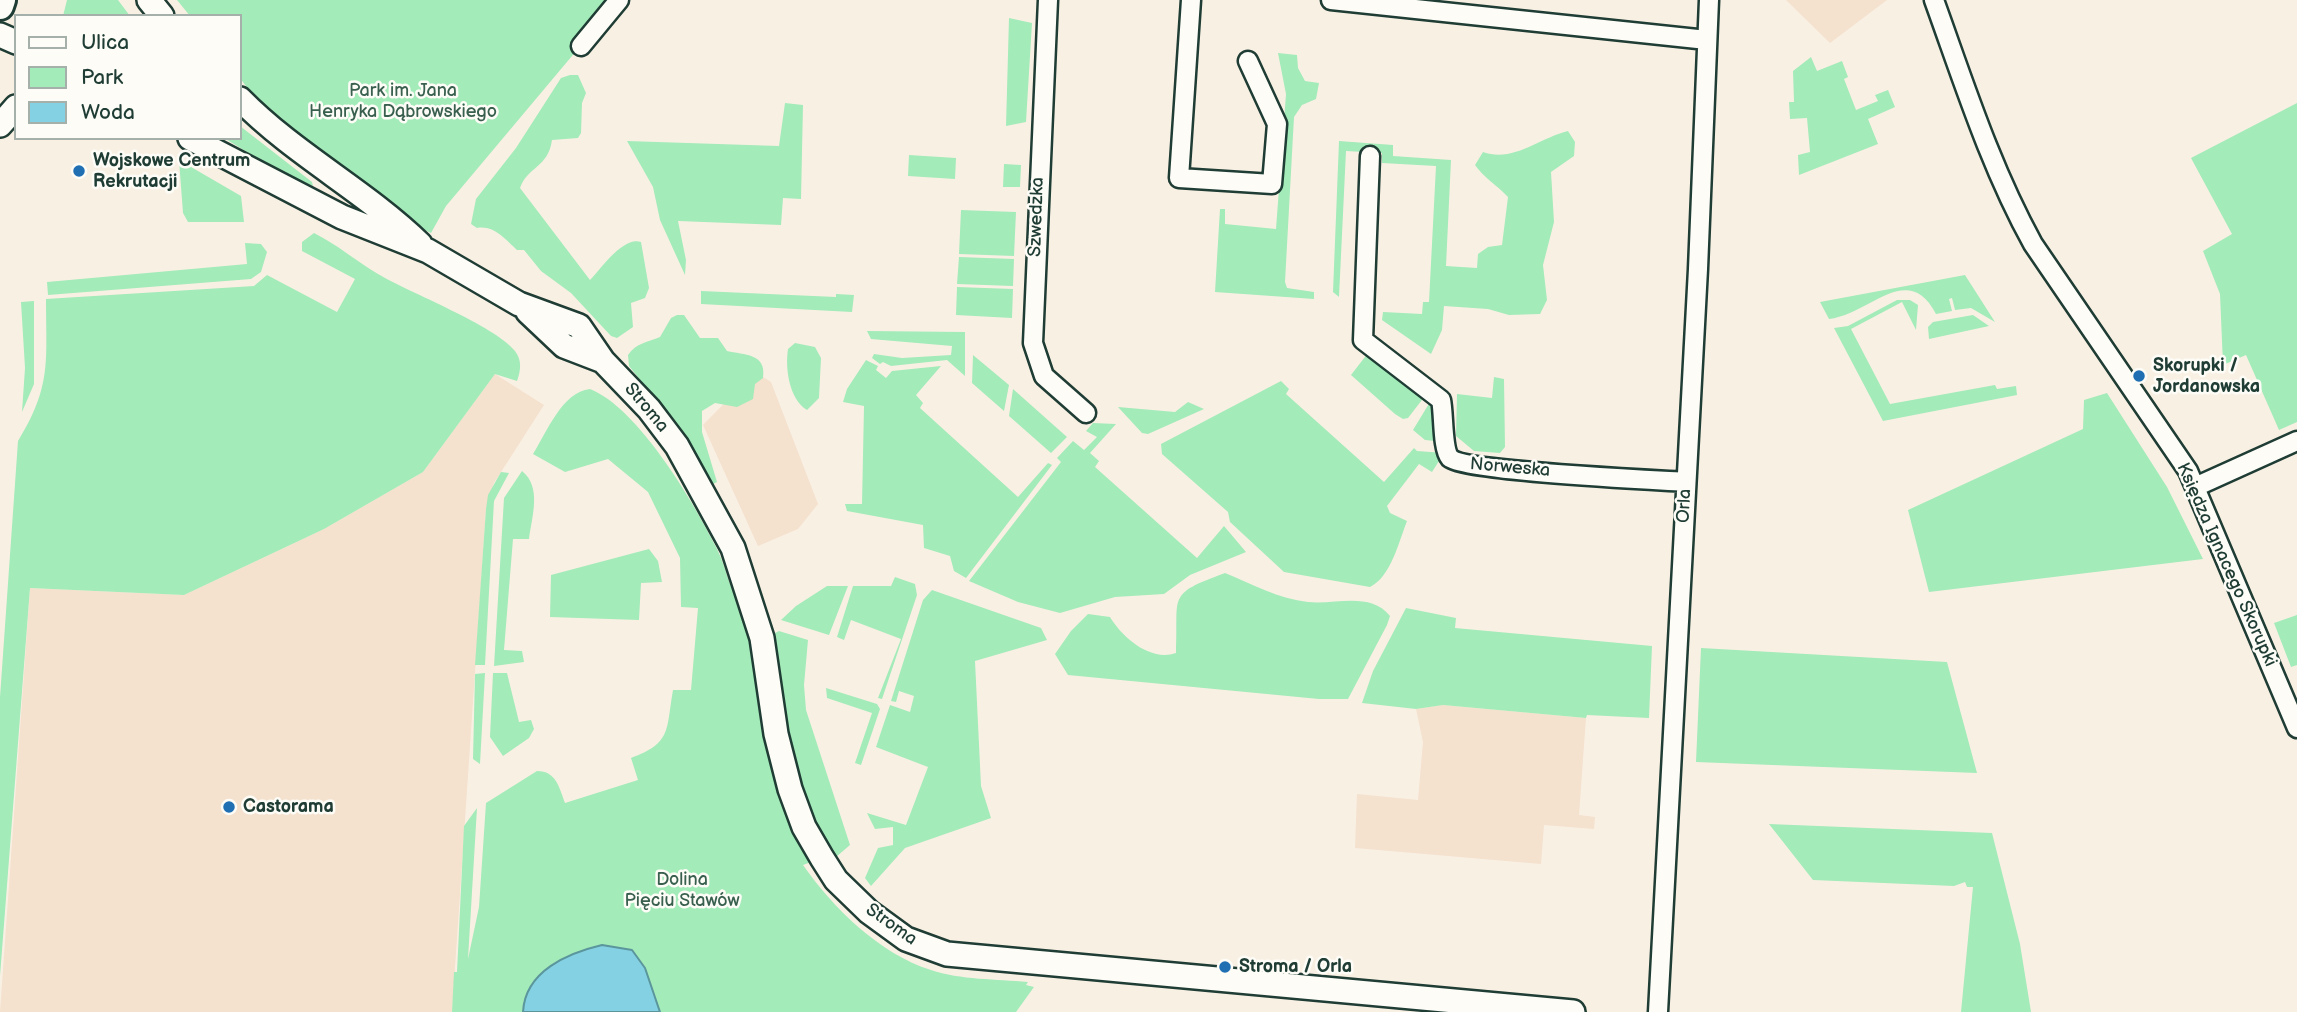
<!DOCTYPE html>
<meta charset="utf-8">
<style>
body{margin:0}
#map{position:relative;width:2297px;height:1012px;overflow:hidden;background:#f9f0e4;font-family:"Balsamiq Sans",sans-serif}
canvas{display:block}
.legend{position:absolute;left:14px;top:14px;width:228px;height:126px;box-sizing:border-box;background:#fdfcf7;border:2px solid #a4b0a9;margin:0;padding:9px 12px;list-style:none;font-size:21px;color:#1f3d34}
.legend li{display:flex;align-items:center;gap:14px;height:35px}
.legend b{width:35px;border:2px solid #a4b0a9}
</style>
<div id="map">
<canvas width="2297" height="1012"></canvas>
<ul class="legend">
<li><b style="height:9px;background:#fdfcf7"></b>Ulica</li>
<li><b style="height:19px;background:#a3ebb9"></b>Park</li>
<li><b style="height:19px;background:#83d1e2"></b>Woda</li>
</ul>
</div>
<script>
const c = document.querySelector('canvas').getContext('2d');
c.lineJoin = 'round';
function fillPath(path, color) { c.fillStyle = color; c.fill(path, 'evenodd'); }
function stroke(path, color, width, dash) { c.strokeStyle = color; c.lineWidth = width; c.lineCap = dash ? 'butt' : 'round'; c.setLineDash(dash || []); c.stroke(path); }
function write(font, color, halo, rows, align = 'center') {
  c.font = font + ' "Balsamiq Sans",sans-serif'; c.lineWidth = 5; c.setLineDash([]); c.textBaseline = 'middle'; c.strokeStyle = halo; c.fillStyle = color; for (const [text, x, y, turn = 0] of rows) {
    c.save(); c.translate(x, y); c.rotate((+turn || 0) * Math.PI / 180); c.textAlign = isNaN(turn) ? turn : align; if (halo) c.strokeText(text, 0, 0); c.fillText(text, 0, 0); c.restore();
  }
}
const built = new Path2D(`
 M 1786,0 L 1887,0 L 1830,43 Z
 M 755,372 L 771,382 L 818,504 L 798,529 L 758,546 L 703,425 Z
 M 495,374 L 544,405 L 494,483 L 486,509 L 452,1012 L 0,1012 L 30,588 L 184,595 L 324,529 L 423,472 Z
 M 1443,705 L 1586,718 L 1579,815 L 1595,817 L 1594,829 L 1544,825 L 1541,864 L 1355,848 L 1357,794 L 1418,800 L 1423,742 L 1416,709 Z`);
const green = new Path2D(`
 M 67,0 L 118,0 L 130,16 L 63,16 Z
 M 177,0 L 619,0 L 446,206 L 431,233 L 383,210 L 287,143 L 240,78 L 240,16 L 190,16 Z
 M 1009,18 L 1032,23 L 1026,122 L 1006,126 Z
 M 1278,53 L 1297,55 L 1298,68 L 1305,81 L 1319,83 L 1316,99 L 1302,105 L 1294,117 L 1285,282 L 1287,288 L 1314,292 L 1314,299 L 1215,292 L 1220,209 L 1225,209 L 1225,224 L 1276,229 L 1286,94 Z
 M 1811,57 L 1817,71 L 1842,61 L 1848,77 L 1844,79 L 1856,110 L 1878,101 L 1875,95 L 1888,90 L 1895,107 L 1868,119 L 1878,144 L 1799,175 L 1798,155 L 1810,152 L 1807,118 L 1790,119 L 1789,102 L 1794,102 L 1793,71 Z
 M 570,75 L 578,75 L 586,93 L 582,103 L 581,133 L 578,138 L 552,140 C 548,168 528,166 520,188 L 590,280 C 601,269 623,236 641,242 L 649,288 L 645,298 L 631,303 L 633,327 L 617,338 L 611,336 L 571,293 L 541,271 L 524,250 L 517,250 C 505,239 494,225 477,228 L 471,224 L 476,199 L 516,148 L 561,78 Z
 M 785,103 L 803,105 L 801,199 L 783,198 L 781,225 L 678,221 L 686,260 L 685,275 L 660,220 L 653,187 L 627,141 L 779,146 Z
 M 2297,103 L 2297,422 L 2279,430 L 2246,355 L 2223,365 L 2220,294 L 2203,251 L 2232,234 L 2191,158 Z
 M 240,126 L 312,182 L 313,186 L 278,171 L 224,138 L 240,138 Z
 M 1568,131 L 1575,142 L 1574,156 L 1551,172 L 1554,222 L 1543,265 L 1547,300 L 1540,314 L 1509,315 L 1488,309 L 1444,306 L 1442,330 L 1431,354 L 1382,320 L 1383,312 L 1422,314 L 1423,302 L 1429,302 L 1436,166 L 1382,163 L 1382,153 L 1346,151 L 1339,297 L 1333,292 L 1339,141 L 1393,145 L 1393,156 L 1451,160 L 1446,266 L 1477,268 L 1478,254 L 1488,247 L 1502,245 L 1508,197 C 1498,186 1483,177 1475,165 L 1483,152 C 1513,163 1539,138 1568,131 Z
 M 909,155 L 956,158 L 955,179 L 908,176 Z
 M 179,160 L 241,196 L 244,222 L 188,222 L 183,213 Z
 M 1004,164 L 1021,165 L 1020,187 L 1003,187 Z
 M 961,210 L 1016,212 L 1014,256 L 959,254 Z
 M 314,233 C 338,245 356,261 378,274 C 410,293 494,325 515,351 C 522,360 521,370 517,381 L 495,374 L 423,472 L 324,529 L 184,595 L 30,588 L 0,976 L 0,697 L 18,441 C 52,386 46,361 46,299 L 254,286 L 267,275 L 337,312 L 355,279 L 302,251 L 302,242 Z
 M 245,243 L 261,244 L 267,252 L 261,272 L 251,279 L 48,295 L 47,282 L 247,264 Z
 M 959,257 L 1014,259 L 1013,286 L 957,284 Z
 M 1965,275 L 1995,322 L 1971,308 L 1955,310 L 1952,298 L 1949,299 L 1952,311 L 1936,314 C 1908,260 1870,314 1829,319 L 1820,302 Z
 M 957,287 L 1013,289 L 1012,318 L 956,315 Z
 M 701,291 L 836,297 L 836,294 L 854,295 L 852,312 L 701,304 Z
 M 1897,300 L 1910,300 L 1918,305 L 1916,330 L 1902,302 L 1851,329 L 1890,404 L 1995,385 L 1997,389 L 2016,386 L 2017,395 L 1883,421 L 1834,328 L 1848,326 Z
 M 34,301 L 34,384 L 22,412 L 25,368 L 21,302 Z
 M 677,315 L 684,315 L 700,338 L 718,338 L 727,351 C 744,355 767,353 763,378 L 755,384 L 753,399 L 737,407 L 715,403 L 702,411 L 702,432 L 717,482 L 713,484 L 707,479 L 682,432 L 629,366 L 628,355 C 636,343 648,342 660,337 L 671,318 Z
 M 1973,315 L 1989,326 L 1929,339 L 1928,327 L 1933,322 Z
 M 867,331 L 965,332 L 965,376 L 947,360 L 891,366 L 883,362 L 880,364 L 872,358 L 874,354 L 902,358 L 951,355 L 952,346 L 871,339 Z
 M 795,343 L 815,347 L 821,358 L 819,398 L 807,410 C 789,399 785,368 788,349 Z
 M 1368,353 L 1425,396 L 1408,418 L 1403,419 L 1395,414 L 1351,375 Z
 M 973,355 L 1009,385 L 1004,411 L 972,383 Z
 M 866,360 L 878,366 L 876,370 L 886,378 L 892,371 L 941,366 L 916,395 L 923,403 L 920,408 L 1018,497 L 1048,463 L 1052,465 L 966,578 L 954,571 L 950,556 L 924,548 L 923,525 L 847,511 L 845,504 L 862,504 L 864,406 L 843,402 L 847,389 Z
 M 1494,377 L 1504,379 L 1505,447 L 1500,453 L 1474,451 L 1456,436 L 1457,394 L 1492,398 Z
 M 1281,381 L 1289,389 L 1286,394 L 1384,482 L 1414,448 L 1417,451 L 1444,453 L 1432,472 L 1419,464 L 1387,506 L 1390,513 L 1407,521 C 1399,541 1391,577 1370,587 L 1284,572 L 1230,522 L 1228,512 L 1162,454 L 1161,444 Z
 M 590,389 C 638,408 693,501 716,547 C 732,579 724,591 756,614 L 768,673 L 822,858 L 803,865 C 833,908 880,954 931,970 C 960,980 997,979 1028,982 L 1026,985 L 1034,987 L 1016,1012 L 452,1012 L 454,972 L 457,972 L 464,826 L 477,808 L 468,959 L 479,907 L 486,803 L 537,771 C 556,771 559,787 565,803 L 638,780 L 631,758 C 672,743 666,730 673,690 L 691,690 L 698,608 L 681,607 L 680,558 L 648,492 L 608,459 L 565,472 L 533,454 C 547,432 562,392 590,389 Z
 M 1013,389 L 1067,437 L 1051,453 L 1009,416 Z
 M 2107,393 L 2167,487 L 2203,559 L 1929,592 L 1908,510 L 2083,429 L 2084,400 Z
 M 1188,402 L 1204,409 L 1148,434 L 1142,433 L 1118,407 L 1175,412 Z
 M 1430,402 L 1435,420 L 1435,441 L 1425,440 L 1413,430 Z
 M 1093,423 L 1116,424 L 1090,453 L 1099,461 L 1095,467 L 1197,558 L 1224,526 L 1246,552 L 1190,575 L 1164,594 L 1115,597 L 1060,613 L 1018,602 L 969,581 L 1061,462 L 1057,458 L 1073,441 L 1084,450 L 1097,437 L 1086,431 Z
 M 522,471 C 542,487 532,516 529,539 L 513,539 L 504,650 L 522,651 L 524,662 L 494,666 L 504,498 Z
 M 501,472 L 509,473 L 494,501 L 485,665 L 475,665 L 486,509 L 488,495 Z
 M 649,549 L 658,561 L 662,582 L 641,583 L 639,620 L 550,617 L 551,575 Z
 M 1225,573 C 1252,584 1279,599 1308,602 C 1336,605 1370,591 1390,616 L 1387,625 L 1348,699 L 1319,699 L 1068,675 L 1055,654 L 1071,631 L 1088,614 L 1110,617 C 1122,637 1150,662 1176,653 C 1179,595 1165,595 1225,573 Z
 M 895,577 L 915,584 L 917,595 L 882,699 L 878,698 L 901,639 L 851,620 L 844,640 L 837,637 L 853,586 L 891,586 Z
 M 827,586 L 848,586 L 829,635 L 781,620 L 796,606 Z
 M 932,590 L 1041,628 L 1047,640 L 975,661 L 981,786 L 991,818 L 905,848 L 871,886 L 865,878 L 878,848 L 893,845 L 893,827 L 875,829 L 867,813 L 906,825 L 928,767 L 876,747 L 890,705 L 910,712 L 914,696 L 899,691 L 896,702 L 891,701 L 923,600 Z
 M 1406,608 L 1456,618 L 1455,628 L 1652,646 L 1649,718 L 1587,715 L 1586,718 L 1443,705 L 1416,709 L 1362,703 L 1373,671 Z
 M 2297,615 L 2297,665 L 2291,667 L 2274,623 Z
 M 779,631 L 808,640 L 804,685 L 806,710 L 850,845 L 836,857 L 818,826 L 801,783 L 793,755 L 774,639 L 775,633 Z
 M 1701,648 L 1947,662 L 1977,773 L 1696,762 Z
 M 485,673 L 480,764 L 473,759 L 475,674 Z
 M 493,673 L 507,673 L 519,722 L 531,720 L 534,729 L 529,738 L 503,756 L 490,737 Z
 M 826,688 L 877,704 L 880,709 L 861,765 L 855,763 L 872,713 L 827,698 Z
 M 1769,824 L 1992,833 L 2020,944 L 2031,1012 L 1961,1012 L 1973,887 L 1967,887 L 1965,882 L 1954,886 L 1813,880 Z`);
const water = new Path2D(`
 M 602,945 L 632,950 L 645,968 L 660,1012 L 523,1012 C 525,971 568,953 602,945 Z`);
const minor = new Path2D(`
 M 1048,0 L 1033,343 L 1044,376 L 1086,413
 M 1191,0 L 1179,178 L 1272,184 L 1277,124 L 1248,61
 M 1331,0 L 1707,40
 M 1934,0 C 1964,83 1990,166 2033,244 L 2188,471 L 2297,728
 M 581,46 L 619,0
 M 1370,156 L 1363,340 L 1441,400 C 1444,413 1442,449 1450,458 C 1464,471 1654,480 1686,482
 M 2195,487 L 2297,441
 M 1658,1012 L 1698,269 L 1709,0`);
const tertiary = new Path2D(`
 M 149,0 L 162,16
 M 0,35 L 16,42
 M 240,99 C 295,155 364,190 420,244
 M 0,125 L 16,107
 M 190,138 L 342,217 L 428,251 L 519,304 L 579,326 L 603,361 L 649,409 L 677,446 L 733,548 L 762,638 L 776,734 L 790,789 L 804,827 L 822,858 L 836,880 L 869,912 L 906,939 L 947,954 L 1573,1012
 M 528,312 L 564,346 L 603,361`);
const secondary = new Path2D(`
 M 0,6 L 2,0`);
const markers = [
 [79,171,7,"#1f6fb2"],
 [2139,376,7,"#1f6fb2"],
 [229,807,7,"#1f6fb2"],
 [1225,967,7,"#1f6fb2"]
];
const parkNames = [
 ["Park im. Jana",403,91],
 ["Henryka Dąbrowskiego",403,112],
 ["Dolina",682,880],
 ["Pięciu Stawów",682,901]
];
const poiNames = [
 ["Wojskowe Centrum",93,161],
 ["Rekrutacji",93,182],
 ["Skorupki /",2153,366],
 ["Jordanowska",2153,387],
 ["Castorama",243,807],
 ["Stroma / Orla",1239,967]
];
const streetNames = [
 ["Szwedzka",1037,217,-88],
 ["Stroma",646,408,50],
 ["Norweska",1510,468,5],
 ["Orla",1685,506,-87],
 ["Księdza Ignacego Skorupki",2226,565,66],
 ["Stroma",891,925,35]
];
fillPath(built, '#f4e1ce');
fillPath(green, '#a3ebb9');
fillPath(water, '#83d1e2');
stroke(water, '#5b969c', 2);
stroke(minor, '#1f3d34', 23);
stroke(tertiary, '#1f3d34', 28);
stroke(secondary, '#1f3d34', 32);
stroke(minor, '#fdfcf7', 18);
stroke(tertiary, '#fdfcf7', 23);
stroke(secondary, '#fdfcf7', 26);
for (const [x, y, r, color] of markers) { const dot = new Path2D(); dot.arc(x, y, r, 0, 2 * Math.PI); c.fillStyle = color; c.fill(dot); stroke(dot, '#fdfcf7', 2.5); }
write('18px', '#39604f', '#fdfcf7', parkNames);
write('bold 18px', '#1f3d34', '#fdfcf7', poiNames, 'left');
write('18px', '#1f3d34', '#fdfcf7', streetNames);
</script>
